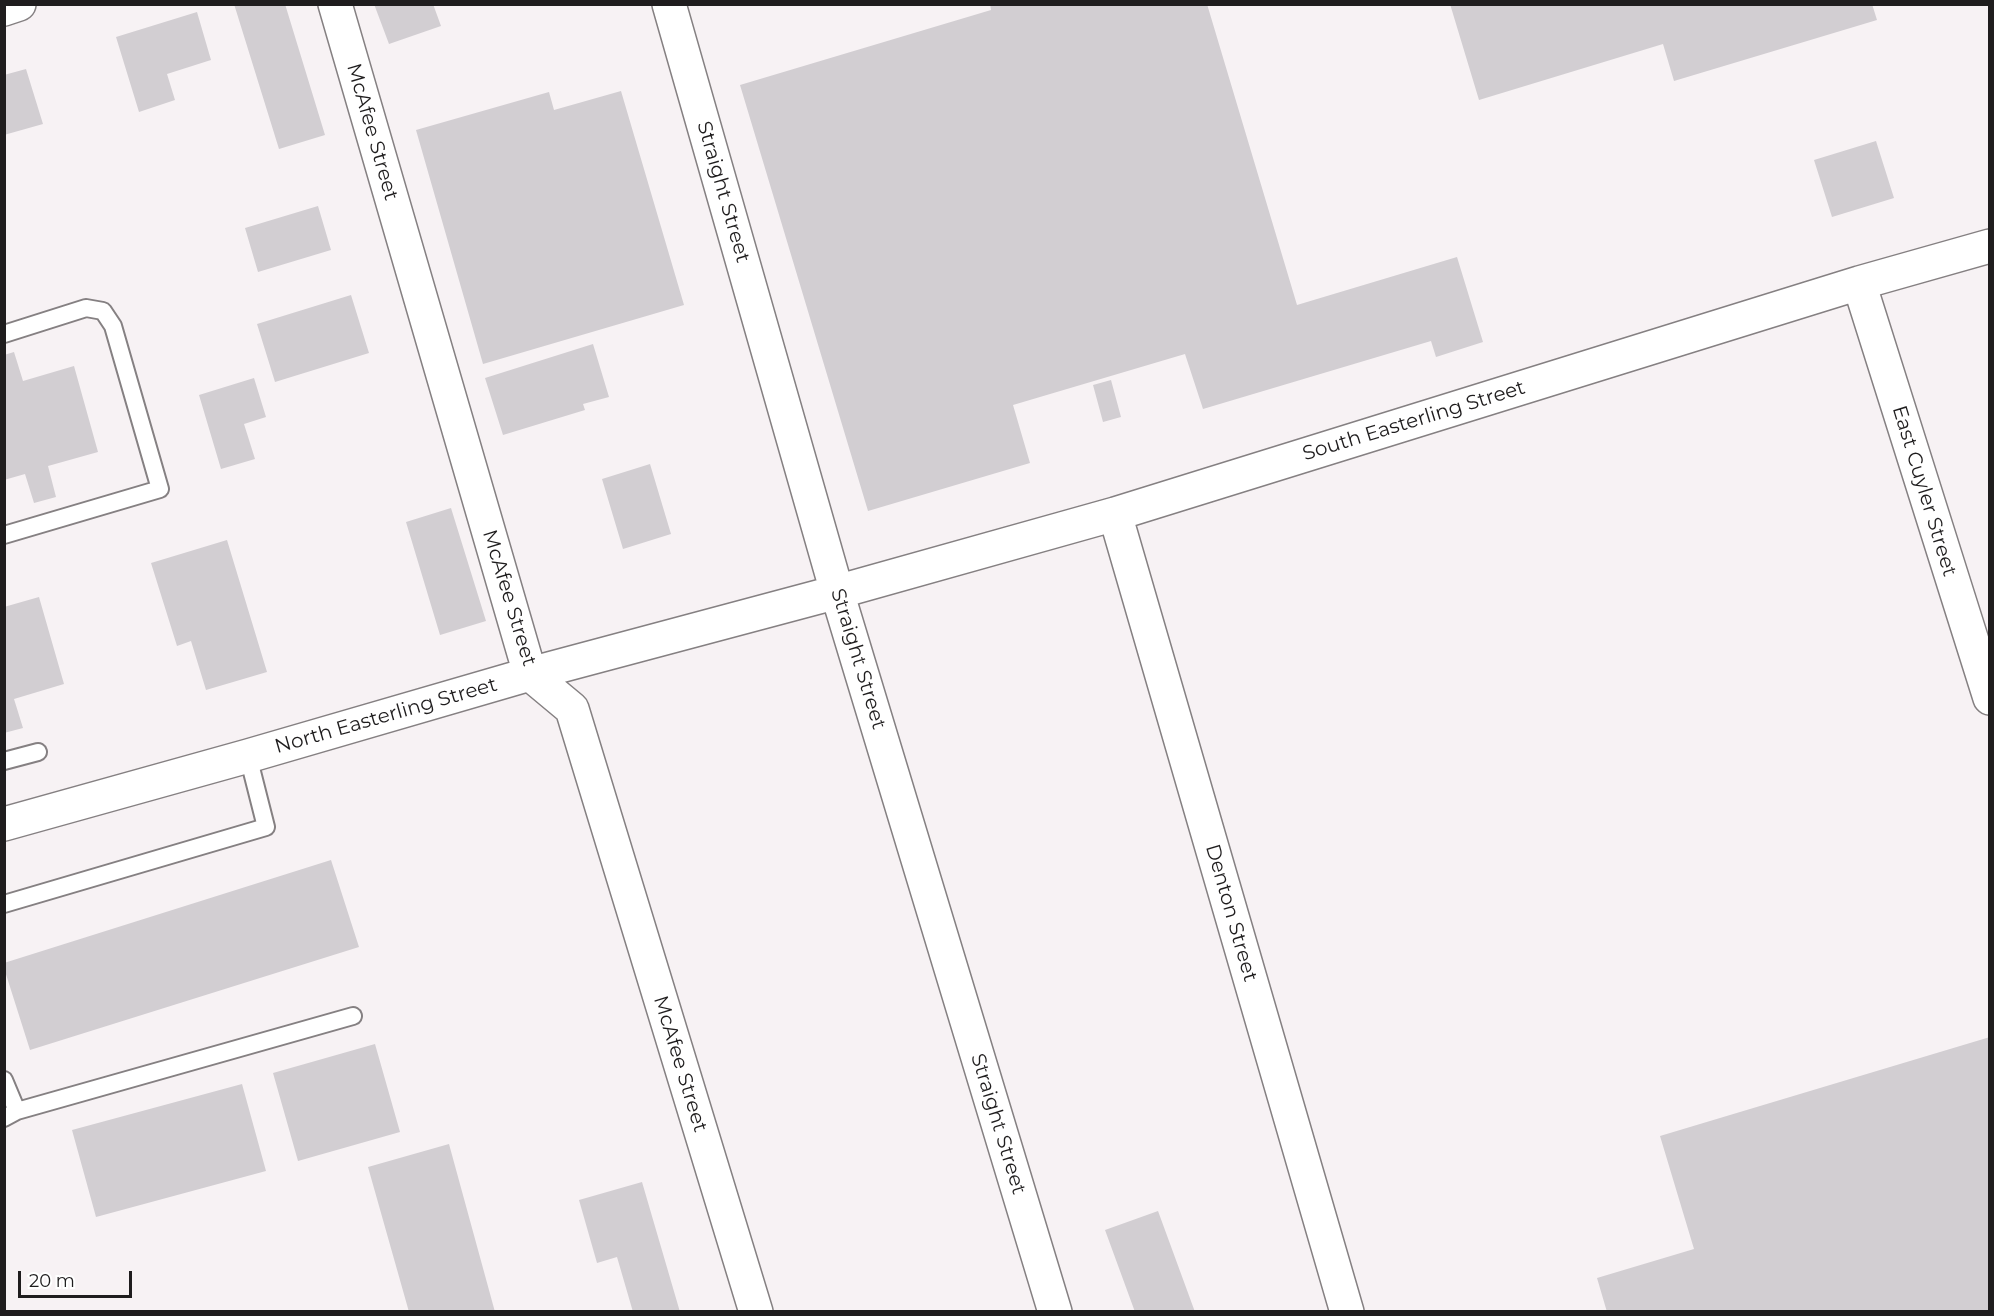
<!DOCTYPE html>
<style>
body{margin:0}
#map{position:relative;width:1994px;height:1316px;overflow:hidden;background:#f7f2f4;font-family:Montserrat,sans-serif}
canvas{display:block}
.frame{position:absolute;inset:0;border:6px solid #1f1d1e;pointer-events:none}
.scale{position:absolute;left:18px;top:1271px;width:114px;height:27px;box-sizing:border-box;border:3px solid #1f1d1e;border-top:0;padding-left:8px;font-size:18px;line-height:21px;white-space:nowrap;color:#1f1d1e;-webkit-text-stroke:4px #fff;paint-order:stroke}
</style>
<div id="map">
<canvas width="1994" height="1316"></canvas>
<div class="frame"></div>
<div class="scale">20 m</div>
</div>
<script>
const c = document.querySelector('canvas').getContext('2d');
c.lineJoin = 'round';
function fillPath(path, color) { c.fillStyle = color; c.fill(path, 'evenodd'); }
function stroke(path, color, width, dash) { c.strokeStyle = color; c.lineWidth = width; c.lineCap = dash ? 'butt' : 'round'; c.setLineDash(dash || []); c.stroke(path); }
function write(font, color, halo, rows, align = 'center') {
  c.font = font + ' Montserrat,sans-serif'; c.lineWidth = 4.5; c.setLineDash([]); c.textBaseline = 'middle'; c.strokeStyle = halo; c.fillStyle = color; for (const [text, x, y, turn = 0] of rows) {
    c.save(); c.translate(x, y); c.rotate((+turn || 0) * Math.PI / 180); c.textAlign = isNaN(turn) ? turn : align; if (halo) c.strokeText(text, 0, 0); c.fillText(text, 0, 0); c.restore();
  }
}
const building = new Path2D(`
 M 234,4 L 285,4 L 325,135 L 279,149 Z
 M 374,4 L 433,4 L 441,26 L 389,44 Z
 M 990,4 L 1207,4 L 1297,305 L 1457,257 L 1483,342 L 1436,357 L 1431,341 L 1203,409 L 1185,354 L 1013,405 L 1030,463 L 868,511 L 740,85 L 991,10 Z
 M 1450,4 L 1872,4 L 1877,20 L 1674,81 L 1663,44 L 1479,100 Z
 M 197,12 L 211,60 L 167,74 L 175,100 L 139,112 L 116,37 Z
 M 26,69 L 43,124 L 4,135 L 4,75 Z
 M 621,91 L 684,305 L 483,364 L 416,130 L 549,92 L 554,110 Z
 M 1876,141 L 1894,198 L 1832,217 L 1814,160 Z
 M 318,206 L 331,250 L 258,272 L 245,228 Z
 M 351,295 L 369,353 L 275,382 L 257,324 Z
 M 593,344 L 609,397 L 583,404 L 585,410 L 503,435 L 485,378 Z
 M 14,352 L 23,381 L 74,366 L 98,452 L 48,466 L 56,497 L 34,503 L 25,474 L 4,480 L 4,355 Z
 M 254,378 L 266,417 L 244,424 L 255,459 L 221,469 L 199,395 Z
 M 1111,380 L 1121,417 L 1103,422 L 1093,385 Z
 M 650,464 L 671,534 L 623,549 L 602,479 Z
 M 451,508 L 486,621 L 440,635 L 406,522 Z
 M 227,540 L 267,672 L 206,690 L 191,641 L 177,646 L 151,563 Z
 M 39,597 L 64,684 L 14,699 L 23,728 L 4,733 L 4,607 Z
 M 331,860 L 359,947 L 30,1050 L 4,968 L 4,963 Z
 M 1990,1037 L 1990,1312 L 1607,1312 L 1597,1278 L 1694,1249 L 1660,1136 Z
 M 375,1044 L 400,1132 L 298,1161 L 273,1073 Z
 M 242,1084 L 266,1171 L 96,1217 L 72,1130 Z
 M 449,1144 L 495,1312 L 409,1312 L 368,1167 Z
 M 642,1182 L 680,1312 L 633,1312 L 617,1257 L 597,1263 L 579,1200 Z
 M 1158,1211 L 1195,1312 L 1135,1312 L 1105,1230 Z`);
const service = new Path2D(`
 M 4,334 L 86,308 L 103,311 L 113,326 L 160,489 L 4,535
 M 4,761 L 38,752
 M 4,904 L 266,827 L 248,756
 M 4,1080 L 17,1111 L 4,1118
 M 17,1111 L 353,1016`);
const minor = new Path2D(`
 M 335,4 L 530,674 L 572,709 L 756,1312
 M 669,4 L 837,592 L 1055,1312
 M 4,9 L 19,4
 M 1859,283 L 1990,698
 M 1115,514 L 1347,1312
 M 4,824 L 248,756 L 530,674 L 837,592 L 1115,514 L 1859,283 L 1990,246`);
const streetNames = [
 ["McAfee Street",372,132,74],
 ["Straight Street",723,192,74],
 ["South Easterling Street",1414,421,-17],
 ["East Cuyler Street",1924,491,73],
 ["McAfee Street",509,598,73],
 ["Straight Street",858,659,73],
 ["North Easterling Street",386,716,-16],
 ["Denton Street",1231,913,74],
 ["McAfee Street",680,1064,73],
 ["Straight Street",998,1124,73]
];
fillPath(building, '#d2ced2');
stroke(service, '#858082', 20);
stroke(minor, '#858082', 36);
stroke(service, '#fff', 16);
stroke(minor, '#fff', 33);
write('20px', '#1f1d1e', '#fff', streetNames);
</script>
